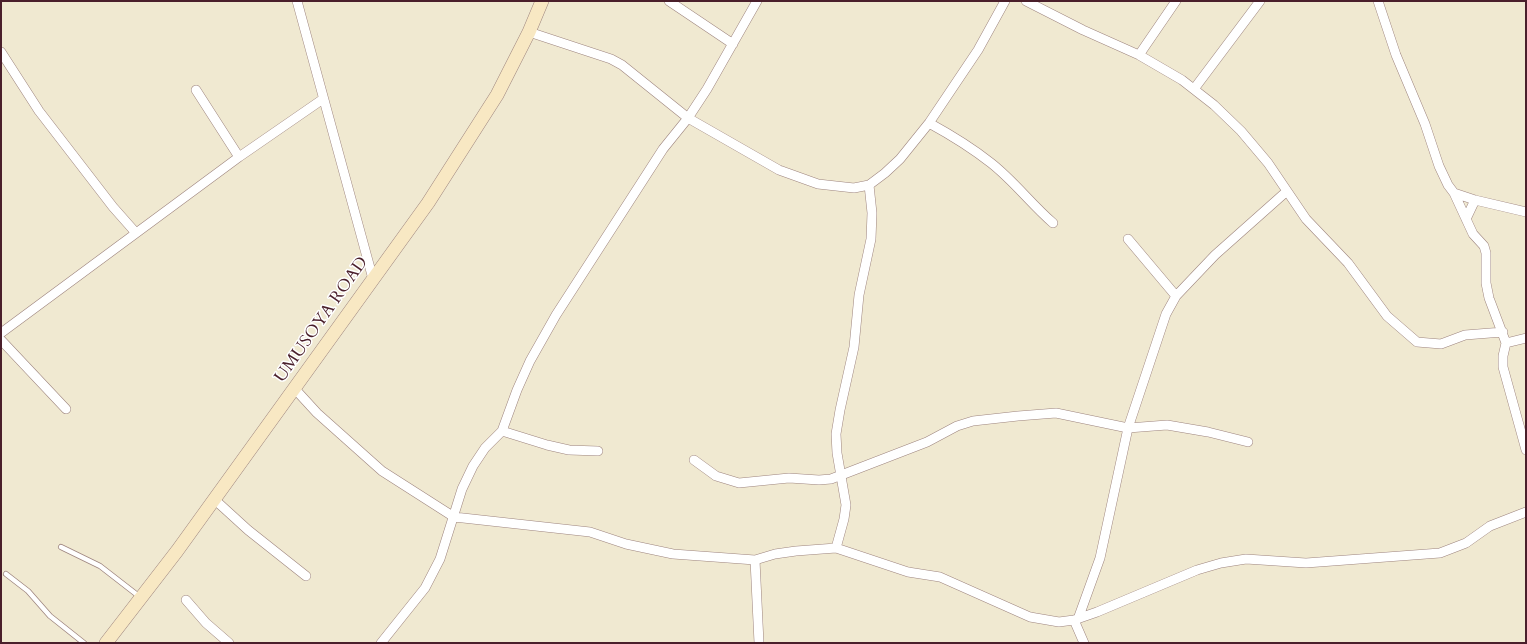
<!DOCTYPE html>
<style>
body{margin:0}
#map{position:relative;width:1527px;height:644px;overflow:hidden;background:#f0e9d1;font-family:Cardo,serif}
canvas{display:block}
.frame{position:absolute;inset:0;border:2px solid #4a1f2b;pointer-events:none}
</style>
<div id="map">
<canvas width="1527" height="644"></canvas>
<div class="frame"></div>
</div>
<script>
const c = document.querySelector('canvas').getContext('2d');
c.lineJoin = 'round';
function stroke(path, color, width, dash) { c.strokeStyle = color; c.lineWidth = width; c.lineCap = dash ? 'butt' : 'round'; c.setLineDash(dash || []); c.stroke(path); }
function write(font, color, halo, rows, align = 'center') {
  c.font = font + ' Cardo,serif'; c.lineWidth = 3; c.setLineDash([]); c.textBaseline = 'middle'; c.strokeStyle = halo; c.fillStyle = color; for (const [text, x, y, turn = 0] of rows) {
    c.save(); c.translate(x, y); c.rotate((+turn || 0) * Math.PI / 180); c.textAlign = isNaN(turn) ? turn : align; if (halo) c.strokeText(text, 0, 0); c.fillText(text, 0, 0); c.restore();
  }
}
const service = new Path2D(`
 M 61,547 L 100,566 L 140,597
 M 6,574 L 28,591 L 50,616 L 84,643`);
const minor = new Path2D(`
 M 297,1 L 373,279
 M 669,1 L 733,44
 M 1026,1 L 1083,30 L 1139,55 L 1182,80 L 1214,105 L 1241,131 L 1268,163 L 1306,219 L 1348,263 L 1387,316 L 1417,342 L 1441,344 L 1465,335 L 1503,332
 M 1378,1 L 1396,55 L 1425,124 L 1439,166 L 1448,185 L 1454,193 L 1475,200 L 1526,212
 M 529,32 L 611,59 L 622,65 L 688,118 L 779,170 L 818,184 L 854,188 L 869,185 L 885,173 L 900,159 L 929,123 L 978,50 L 1005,1
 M 1,52 L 39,111 L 113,207 L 136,233
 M 1139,55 L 1176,1
 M 1194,89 L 1260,1
 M 196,90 L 239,157
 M 929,123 C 951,135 972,148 991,163 C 1014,181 1031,204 1053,223
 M 1454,193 L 1473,234 L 1484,246 L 1486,253 L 1486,283 L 1489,298 L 1506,343 L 1503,356 L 1503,367 L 1526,450
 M 1466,219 L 1475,200
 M 1128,239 L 1176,296
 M 1,333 L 239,157 L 323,99
 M 1,340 L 66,409
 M 1506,343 L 1526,338
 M 295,389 L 317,413 L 382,471 L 454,517 L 590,532 L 626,544 L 673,554 L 755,560 L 775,554 L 796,551 L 836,548 L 908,572 L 940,577 L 1030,617 L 1059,622 L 1074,620 L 1097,612 L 1197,570 L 1221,563 L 1246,559 L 1306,563 L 1440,553 L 1466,543 L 1490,526 L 1526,512
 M 502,431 L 547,445 L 569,450 L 598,451
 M 694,460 L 716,476 L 739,483 L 789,478 L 819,480 L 831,479 L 927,442 L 957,426 L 973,421 L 1018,416 L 1056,413 L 1128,428 L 1167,425 L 1208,432 L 1248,442
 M 214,499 L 248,530 L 306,576
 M 836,548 L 844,519 L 846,505 L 837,453 L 836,434 L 840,410 L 854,347 L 859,295 L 871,239 L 872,213 L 869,185
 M 755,560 L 759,643
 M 186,600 L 206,623 L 229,643
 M 1078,619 L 1100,558 L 1128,428 L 1166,314 L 1176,296 L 1215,255 L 1287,191
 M 1074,620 L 1084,643
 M 381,643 L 425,588 L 440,559 L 462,489 L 473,466 L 485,448 L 502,431 L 517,390 L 530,361 L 556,315 L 663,149 L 688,118 L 707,89 L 757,1`);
const secondary = new Path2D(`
 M 106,643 L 177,551 L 428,203 L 497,95 L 529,32 L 542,1`);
const streetNames = [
 ["UMUSOYA ROAD",322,320,-55]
];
stroke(service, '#9d847e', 6);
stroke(minor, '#9d847e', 10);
stroke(secondary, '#9d847e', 14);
stroke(service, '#fff', 4.5);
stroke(minor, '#fff', 9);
stroke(secondary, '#f8e8c3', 13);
write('17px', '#4a1f2b', '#fff', streetNames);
</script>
